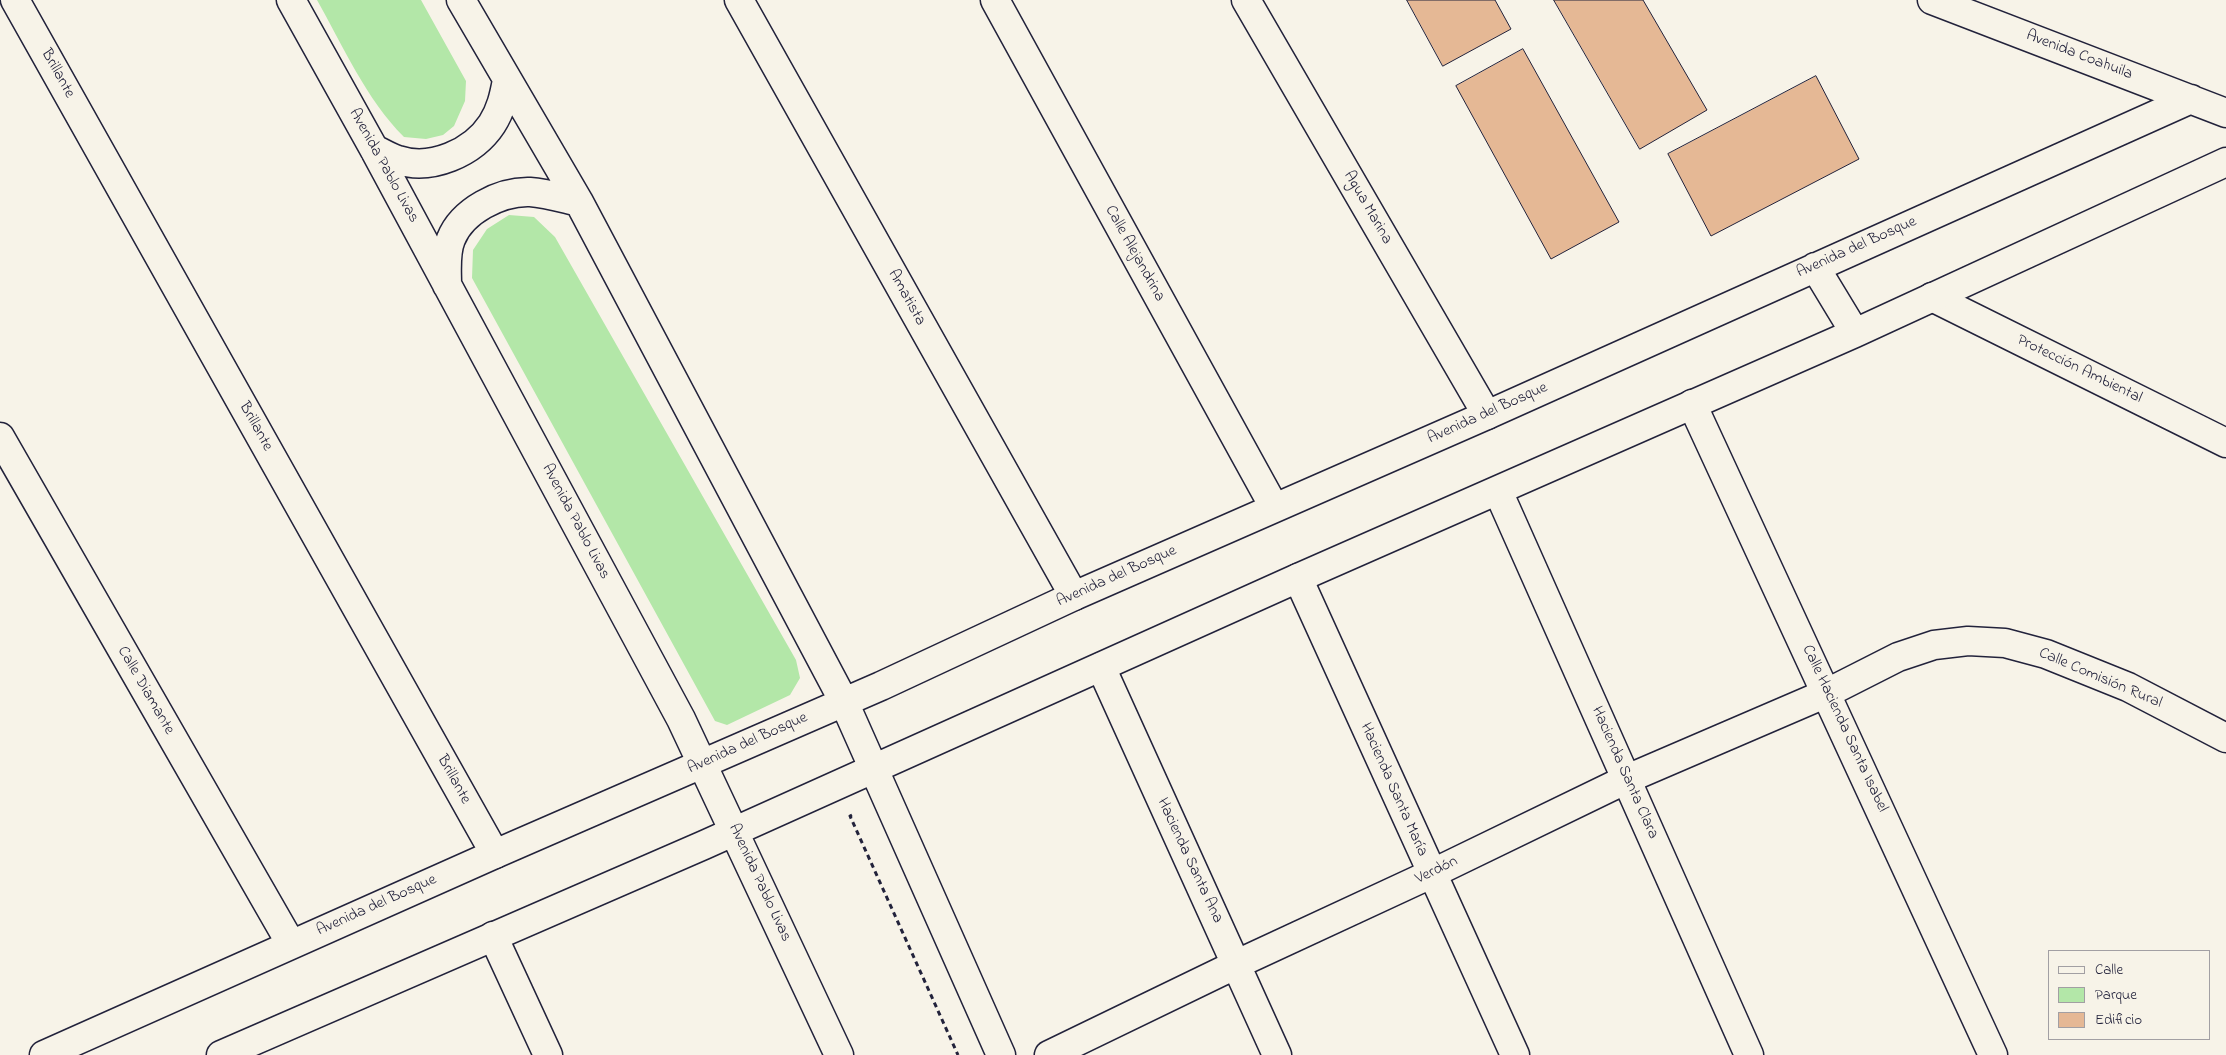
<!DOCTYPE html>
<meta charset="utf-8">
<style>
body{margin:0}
#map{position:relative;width:2226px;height:1055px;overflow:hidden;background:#f7f3e8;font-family:"Indie Flower",sans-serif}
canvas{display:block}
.legend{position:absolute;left:2048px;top:950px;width:162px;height:90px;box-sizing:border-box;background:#f7f3e8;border:1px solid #a29fa3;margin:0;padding:6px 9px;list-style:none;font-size:15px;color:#22223b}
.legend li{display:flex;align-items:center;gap:10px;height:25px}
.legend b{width:25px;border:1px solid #a29fa3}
</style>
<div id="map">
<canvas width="2226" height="1055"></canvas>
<ul class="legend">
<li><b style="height:6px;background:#f7f3e8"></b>Calle</li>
<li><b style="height:14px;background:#b3e7a8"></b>Parque</li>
<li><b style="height:14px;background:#e5b895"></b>Edificio</li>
</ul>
</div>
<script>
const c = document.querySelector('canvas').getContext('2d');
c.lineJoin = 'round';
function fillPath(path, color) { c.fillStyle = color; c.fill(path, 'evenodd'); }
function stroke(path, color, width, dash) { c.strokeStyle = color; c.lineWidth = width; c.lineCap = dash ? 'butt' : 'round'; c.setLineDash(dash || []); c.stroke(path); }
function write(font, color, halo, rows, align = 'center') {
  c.font = font + ' "Indie Flower",sans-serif'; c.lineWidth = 5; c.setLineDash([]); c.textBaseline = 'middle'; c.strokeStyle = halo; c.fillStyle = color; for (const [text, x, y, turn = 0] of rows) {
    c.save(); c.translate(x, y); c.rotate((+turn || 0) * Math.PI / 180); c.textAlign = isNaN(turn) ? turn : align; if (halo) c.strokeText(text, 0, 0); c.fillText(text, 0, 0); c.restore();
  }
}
const green = new Path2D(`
 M 317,0 L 421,0 L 466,81 L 465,101 L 454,126 L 443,135 L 426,139 L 404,137 C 366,99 343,46 317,0 Z
 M 509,215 L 534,217 L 555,237 L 796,660 L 800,678 L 790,695 L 727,725 L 715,721 L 472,278 L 473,250 L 487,229 Z`);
const building = new Path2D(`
 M 1407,0 L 1495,0 L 1511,29 L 1443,66 Z
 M 1554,0 L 1643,0 L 1707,110 L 1640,149 Z
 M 1523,49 L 1619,222 L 1551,259 L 1456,86 Z
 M 1816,76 L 1859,159 L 1711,236 L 1668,154 Z`);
const path = new Path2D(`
 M 852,815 L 850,816 L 958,1055`);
const street = new Path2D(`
 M 15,0 L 495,854
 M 739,0 L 1074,596
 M 995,0 L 1274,507
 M 1246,0 L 1487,415
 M 1932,297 L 2226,443
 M 1692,404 L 1993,1055
 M 0,437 L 291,944
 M 1498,491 L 1749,1055
 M 1298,578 L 1515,1055
 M 1101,667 L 1277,1055
 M 493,936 L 548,1055
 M 1049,1055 L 1237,964 L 1431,874 L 1627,779 L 1827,693 L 1898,657 L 1934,645 L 1968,641 L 2005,643 L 2046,654 L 2128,687 L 2226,738`);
const secondary = new Path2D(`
 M 291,0 L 374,149 L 681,719 L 839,1055
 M 461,0 L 579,202 L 844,702 L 1001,1055
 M 1932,0 L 2226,113
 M 374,149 C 381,152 390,158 398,160 C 431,171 473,153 492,124 C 501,110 504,96 507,80
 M 1815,267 L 1855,333
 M 447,285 C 447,270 445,253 451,239 C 462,211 500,191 530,192 C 546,193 562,198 579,202
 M 44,1055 L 495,854 L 881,686 L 1074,596 L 1487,415 L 2191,99
 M 221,1055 L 704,845 L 1298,578 L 1855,333 L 2226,162`);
const streetNames = [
 ["Avenida Coahuila",2079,56,21],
 ["Brillante",57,74,61],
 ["Avenida Pablo Livas",383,166,61],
 ["Agua Marina",1367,208,60],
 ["Avenida del Bosque",1857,248,-24],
 ["Calle Alejandrina",1134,254,61],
 ["Amatista",906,298,61],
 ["Protección Ambiental",2079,370,26],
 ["Avenida del Bosque",1488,414,-24],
 ["Brillante",255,427,61],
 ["Avenida Pablo Livas",575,522,62],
 ["Avenida del Bosque",1117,577,-24],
 ["Calle Comisión Rural",2100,679,23],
 ["Calle Diamante",145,691,60],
 ["Calle Hacienda Santa Isabel",1844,729,65],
 ["Avenida del Bosque",748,744,-24],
 ["Hacienda Santa Clara",1624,773,66],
 ["Brillante",453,780,61],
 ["Hacienda Santa María",1393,790,66],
 ["Hacienda Santa Ana",1189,861,65],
 ["Verdón",1437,871,-26],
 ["Avenida Pablo Livas",759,883,65],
 ["Avenida del Bosque",377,906,-24]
];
fillPath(green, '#b3e7a8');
fillPath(building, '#e5b895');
stroke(building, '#22223b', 1);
stroke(street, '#22223b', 31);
stroke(secondary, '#22223b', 31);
stroke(path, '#22223b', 3, [5, 4]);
stroke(street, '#f7f3e8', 28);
stroke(secondary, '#f7f3e8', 28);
write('16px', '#22223b', '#f7f3e8', streetNames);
</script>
